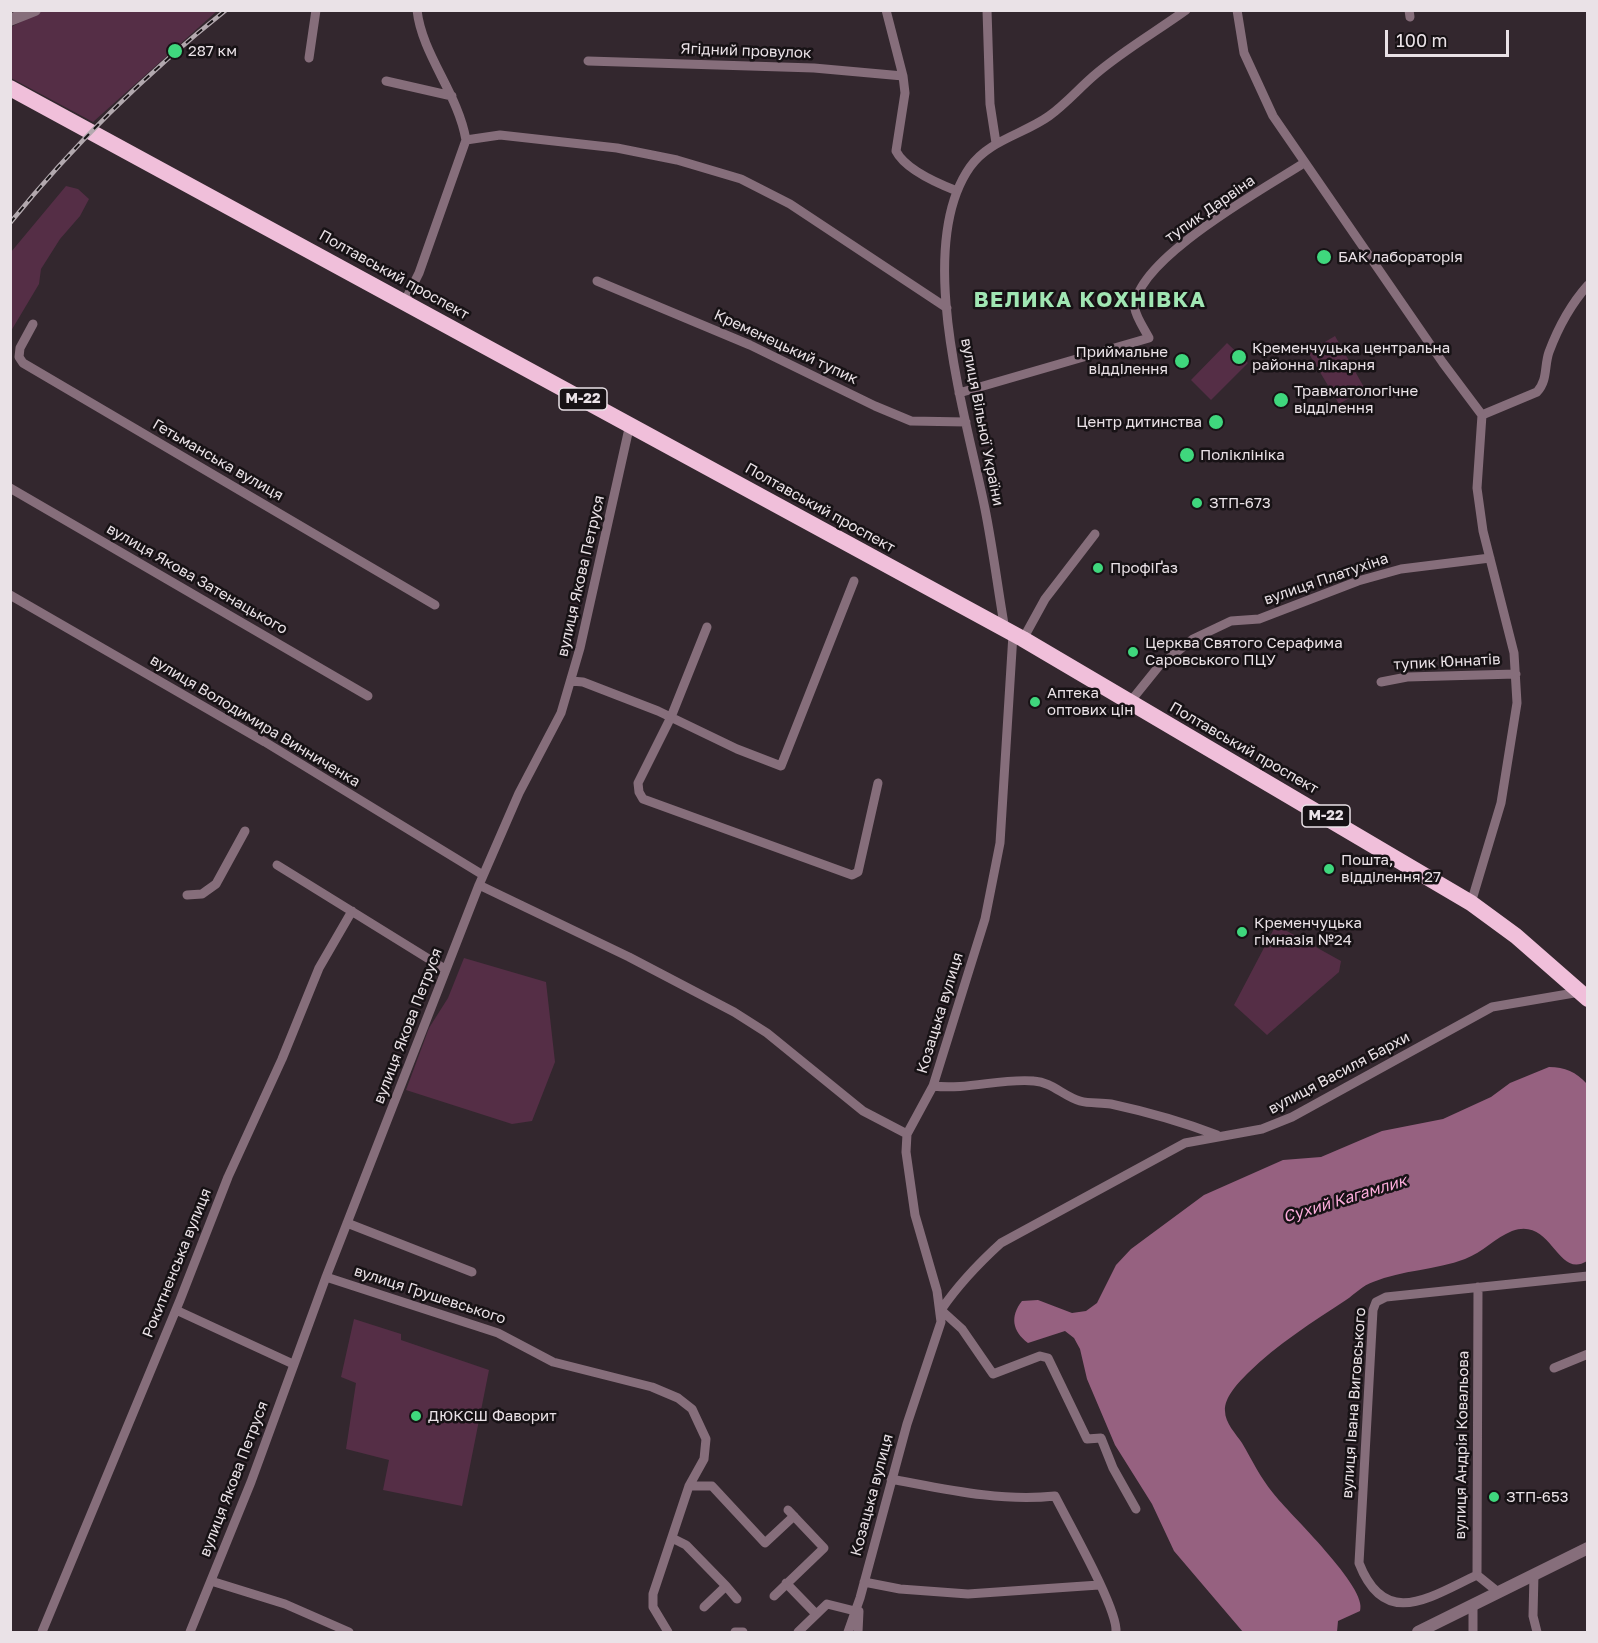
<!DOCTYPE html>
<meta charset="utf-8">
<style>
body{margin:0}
#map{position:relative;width:1598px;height:1643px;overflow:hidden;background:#33272e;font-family:"Golos Text",sans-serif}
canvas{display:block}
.frame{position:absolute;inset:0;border:12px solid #eae2e7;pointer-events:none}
.scale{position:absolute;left:1385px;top:30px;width:124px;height:27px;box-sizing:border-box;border:3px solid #eae2e7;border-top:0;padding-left:8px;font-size:18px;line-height:21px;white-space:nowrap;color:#eae2e7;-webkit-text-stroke:4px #171215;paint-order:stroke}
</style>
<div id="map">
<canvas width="1598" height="1643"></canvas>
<div class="frame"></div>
<div class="scale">100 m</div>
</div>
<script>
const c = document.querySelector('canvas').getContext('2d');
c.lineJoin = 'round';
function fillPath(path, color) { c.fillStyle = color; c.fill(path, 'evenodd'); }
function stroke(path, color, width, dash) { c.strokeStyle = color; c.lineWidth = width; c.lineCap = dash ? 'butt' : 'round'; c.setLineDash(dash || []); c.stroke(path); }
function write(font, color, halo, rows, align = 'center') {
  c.font = font + ' "Golos Text",sans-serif'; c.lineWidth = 5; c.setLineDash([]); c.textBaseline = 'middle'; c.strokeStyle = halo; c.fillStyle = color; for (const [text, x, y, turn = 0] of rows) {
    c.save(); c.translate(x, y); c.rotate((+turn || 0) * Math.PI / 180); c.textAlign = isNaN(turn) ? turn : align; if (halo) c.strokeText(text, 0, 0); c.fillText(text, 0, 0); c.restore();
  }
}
const green = new Path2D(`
 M 42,11 L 217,11 L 93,122 L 11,78 L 11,27 Z
 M 66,186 L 78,189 L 89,199 L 80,216 L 60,239 L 41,269 L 39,284 L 11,331 L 11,252 Z
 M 1335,336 L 1365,389 L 1339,404 L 1308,352 Z
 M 1227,343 L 1248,363 L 1211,400 L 1191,380 Z
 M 1276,925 L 1341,961 L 1339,972 L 1267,1035 L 1234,1005 Z
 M 464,958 L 546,982 L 555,1062 L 532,1121 L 512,1124 L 406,1090 L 429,1028 L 448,998 Z
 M 354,1319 L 401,1334 L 401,1340 L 489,1370 L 462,1506 L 383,1490 L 389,1460 L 346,1449 L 356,1383 L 341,1377 Z`);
const water = new Path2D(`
 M 1549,1067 C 1565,1067 1576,1072 1587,1084 L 1587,1261 C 1557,1280 1552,1216 1512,1231 C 1495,1238 1483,1252 1465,1259 C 1436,1270 1402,1270 1373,1282 C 1363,1285 1355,1294 1346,1300 C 1313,1322 1277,1344 1248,1373 C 1239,1382 1224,1397 1225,1411 C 1225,1423 1236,1434 1242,1443 C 1252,1460 1260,1477 1273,1493 C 1288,1513 1369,1588 1360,1611 L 1338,1621 L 1337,1632 L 1243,1632 L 1174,1551 L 1152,1504 L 1115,1445 L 1087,1379 L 1080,1349 L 1074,1338 L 1065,1331 L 1028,1343 C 1012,1331 1010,1316 1022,1301 L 1038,1300 L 1072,1313 L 1086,1311 L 1097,1303 L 1116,1265 L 1131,1249 L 1204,1195 L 1283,1160 L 1321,1157 L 1382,1131 L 1443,1119 L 1491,1097 L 1510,1083 Z`);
const minor = new Path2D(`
 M 886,10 L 903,76 L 905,93 L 896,151 C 905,169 939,184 957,191
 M 987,10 L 990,104 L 996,143
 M 1237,10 L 1244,53 L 1273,116 L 1443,363 L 1482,415
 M 1409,10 L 1410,17
 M 309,58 L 316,10
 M 588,61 L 814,68 L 903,76
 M 386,81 L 452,96
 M 466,140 L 500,135 L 617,148 L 677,160 L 741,179 L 790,204 L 947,308
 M 597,281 L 750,345 L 875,406 L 911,421 L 966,422
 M 405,301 L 419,273 L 466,140 C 458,93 422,55 417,10
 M 33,324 L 20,348 L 19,357 L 23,363 L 435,605
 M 959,393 L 1149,338 C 1145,330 1136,317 1135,309 C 1132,261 1267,187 1304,163
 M 1482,415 L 1537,392 C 1548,380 1544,366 1549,352 C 1558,328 1571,304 1588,285
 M 10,488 L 368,696
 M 10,595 L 265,742 L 483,875
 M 707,627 L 671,717 L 638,783 L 639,792 L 643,799 L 852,875 L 858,872 L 878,783
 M 1005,630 C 998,590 993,549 985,509 C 967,419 913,248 970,167 C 989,140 1024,134 1049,116 C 1067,103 1080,87 1097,73 C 1124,50 1157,31 1186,10
 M 1023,639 L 1045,599 L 1095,534
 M 571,681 L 583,682 L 658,711 L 737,749 L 781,766 L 854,581
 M 1381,682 L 1407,677 L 1516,674
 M 1130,702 L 1159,666 L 1193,639 L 1231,621 L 1259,619 L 1358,581 L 1401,569 L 1490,558
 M 277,865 L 445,969
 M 479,885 L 629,957 L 734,1012 L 767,1033 L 863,1111 L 907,1134
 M 187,895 L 202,894 L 216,884 L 245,831
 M 1471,903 L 1501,803 L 1517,703 L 1514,653 L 1483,531 L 1477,488 L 1482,415
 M 933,1086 C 968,1090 1001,1078 1034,1081 C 1052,1082 1063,1096 1080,1101 C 1090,1104 1101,1102 1111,1104 C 1148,1112 1183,1122 1217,1135
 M 347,1223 L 472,1272
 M 326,1277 L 498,1333 L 553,1362 L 652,1387 L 678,1398 L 692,1409 L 706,1439 L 704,1459 L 689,1486 L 653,1594 L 653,1607 L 668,1632
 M 1478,1287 L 1477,1575 L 1498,1592
 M 176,1310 L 293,1364
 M 1554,1368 L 1588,1354
 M 891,1479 C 945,1489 1000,1502 1055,1496 C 1068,1522 1118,1609 1116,1632
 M 689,1486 L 712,1486 L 765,1543 L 794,1516
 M 1136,1509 L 1113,1468 L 1101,1438 L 1087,1439 L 1048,1358 L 1040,1356 L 993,1374 L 962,1329 L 941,1310 C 958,1285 979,1263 1001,1243 L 1185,1143 L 1262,1129 L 1292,1117 L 1492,1007 L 1580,992
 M 672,1538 L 686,1545 L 726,1586 L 704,1607
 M 1534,1574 L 1533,1616 L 1537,1632
 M 1477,1575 C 1430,1597 1385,1630 1359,1563 L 1373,1310 L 1376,1302 L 1386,1297 L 1588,1276
 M 211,1581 L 285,1604 L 349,1632
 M 864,1582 L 900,1589 L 968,1594 L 1099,1585
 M 786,1583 L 816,1614
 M 726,1586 L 737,1599
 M 774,1596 L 824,1548 L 788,1510
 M 1473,1605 L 1473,1632
 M 42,1632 L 180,1300 L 228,1177 L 282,1059 L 319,968 L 352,911
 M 190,1632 L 251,1482 L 326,1277 L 479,885 L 519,793 L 561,713 L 580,648 L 630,424
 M 735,1632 L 743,1632
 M 798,1632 L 827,1604 L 855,1611
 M 848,1632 L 860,1598 L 907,1424 L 941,1322 L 937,1291 L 915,1215 L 906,1152 L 907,1134 L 933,1086 L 985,919 L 1000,843 L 1013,634
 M 858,1632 L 859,1611`);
const tertiary = new Path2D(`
 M 10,20 L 35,10
 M 1418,1632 L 1588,1548`);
const trunk = new Path2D(`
 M 10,88 L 1023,639 L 1471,903 L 1516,936 L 1588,999`);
const rail = new Path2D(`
 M 10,223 C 74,144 147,73 226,10`);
const markers = [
 [175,51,8,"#3fd77d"],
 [1324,257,8,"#3fd77d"],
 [1239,357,8,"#3fd77d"],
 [1182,361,8,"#3fd77d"],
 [1281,400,8,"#3fd77d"],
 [1216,422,8,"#3fd77d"],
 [1187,455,8,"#3fd77d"],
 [1197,503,6,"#3fd77d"],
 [1098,568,6,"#3fd77d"],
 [1133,652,6,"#3fd77d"],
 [1035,702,6,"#3fd77d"],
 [1329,869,6,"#3fd77d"],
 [1242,932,6,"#3fd77d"],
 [416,1416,6,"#3fd77d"],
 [1494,1497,6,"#3fd77d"]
];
const shields = [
 [583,399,48],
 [1326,816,48]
];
const shieldNames = [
 ["М-22",583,399],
 ["М-22",1326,816]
];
const poiNames = [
 ["287 км",188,51],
 ["БАК лабораторія",1338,257],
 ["Кременчуцька центральна",1252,348],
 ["районна лікарня",1252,365],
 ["Приймальне",1168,352,"right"],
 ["відділення",1168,369,"right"],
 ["Травматологічне",1294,391],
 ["відділення",1294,408],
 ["Центр дитинства",1202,422,"right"],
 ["Поліклініка",1200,455],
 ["ЗТП-673",1209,503],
 ["ПрофіҐаз",1110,568],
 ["Церква Святого Серафима",1145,643],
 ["Саровського ПЦУ",1145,660],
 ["Аптека",1047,693],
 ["оптових цін",1047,710],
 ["Пошта,",1341,860],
 ["відділення 27",1341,877],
 ["Кременчуцька",1254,923],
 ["гімназія №24",1254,940],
 ["ДЮКСШ Фаворит",428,1416],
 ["ЗТП-653",1506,1497]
];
const streetNames = [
 ["Ягідний провулок",746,51,2],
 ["тупик Дарвіна",1210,209,-35],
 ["Полтавський проспект",394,275,29],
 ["Кременецький тупик",786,347,25],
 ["вулиця Вільної України",982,422,79],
 ["Гетьманська вулиця",218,460,30],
 ["Полтавський проспект",820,508,29],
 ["вулиця Якова Петруся",581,576,-77],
 ["вулиця Якова Затенацького",197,579,30],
 ["вулиця Платухіна",1326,579,-19],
 ["тупик Юннатів",1447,662,-3],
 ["вулиця Володимира Винниченка",255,721,31],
 ["Полтавський проспект",1244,748,30],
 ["Козацька вулиця",940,1013,-73],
 ["вулиця Якова Петруся",408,1026,-69],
 ["вулиця Василя Бархи",1339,1073,-28],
 ["Рокитненська вулиця",177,1263,-68],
 ["вулиця Грушевського",430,1295,18],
 ["вулиця Івана Виговського",1354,1403,-86],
 ["вулиця Андрія Ковальова",1462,1445,-89],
 ["вулиця Якова Петруся",234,1479,-69],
 ["Козацька вулиця",872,1495,-75]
];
const waterNames = [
 ["Сухий Кагамлик",1345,1199,-17]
];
const districtNames = [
 ["ВЕЛИКА КОХНІВКА",1090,300]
];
fillPath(green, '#552e46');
fillPath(water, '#966180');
stroke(minor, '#866e7b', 9);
stroke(tertiary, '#866e7b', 12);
stroke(trunk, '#f0bfda', 16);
stroke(rail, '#b2a8ae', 4.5);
stroke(rail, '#171215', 2, [7]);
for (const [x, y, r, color] of markers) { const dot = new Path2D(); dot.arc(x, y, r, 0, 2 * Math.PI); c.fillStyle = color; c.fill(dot); stroke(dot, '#171215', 2); }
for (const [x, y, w] of shields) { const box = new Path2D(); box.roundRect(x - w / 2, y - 11, w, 22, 4.5); c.fillStyle = '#171215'; c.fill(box); stroke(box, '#eae2e7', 1.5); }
write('bold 14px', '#eae2e7', null, shieldNames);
write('15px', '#eae2e7', '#171215', poiNames, 'left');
write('15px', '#eae2e7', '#171215', streetNames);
write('italic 16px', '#fcacdb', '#171215', waterNames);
c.letterSpacing = '1.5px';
write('bold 21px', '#a0e6b3', '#171215', districtNames);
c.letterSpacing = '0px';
</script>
